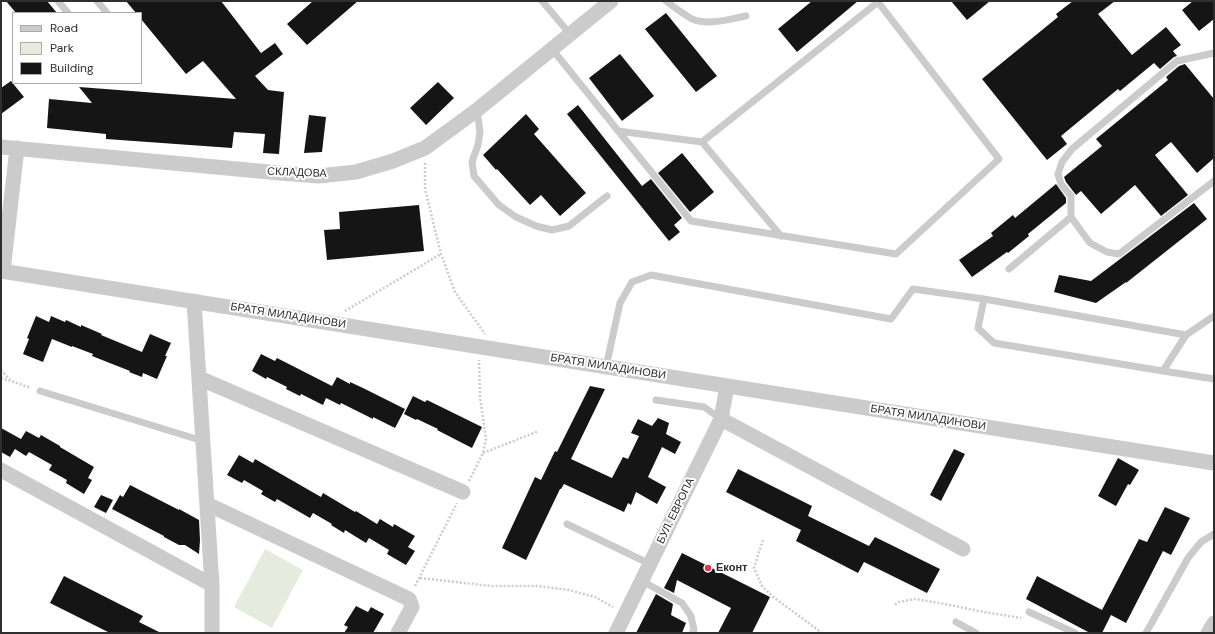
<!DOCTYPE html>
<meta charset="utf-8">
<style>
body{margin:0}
#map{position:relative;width:1215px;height:634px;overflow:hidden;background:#fff;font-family:"DM Sans",sans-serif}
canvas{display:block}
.frame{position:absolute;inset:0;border:2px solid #2e2e2e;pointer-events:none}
.legend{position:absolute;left:12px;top:12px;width:130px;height:72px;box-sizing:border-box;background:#fff;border:1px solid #ababab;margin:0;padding:5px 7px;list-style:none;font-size:12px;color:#2e2e2e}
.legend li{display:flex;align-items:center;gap:8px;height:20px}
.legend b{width:20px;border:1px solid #ababab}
</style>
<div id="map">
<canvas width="1215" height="634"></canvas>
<div class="frame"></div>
<ul class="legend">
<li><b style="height:5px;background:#cbcbcb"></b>Road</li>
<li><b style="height:11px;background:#e5ebdd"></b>Park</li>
<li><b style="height:11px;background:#151515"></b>Building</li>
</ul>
</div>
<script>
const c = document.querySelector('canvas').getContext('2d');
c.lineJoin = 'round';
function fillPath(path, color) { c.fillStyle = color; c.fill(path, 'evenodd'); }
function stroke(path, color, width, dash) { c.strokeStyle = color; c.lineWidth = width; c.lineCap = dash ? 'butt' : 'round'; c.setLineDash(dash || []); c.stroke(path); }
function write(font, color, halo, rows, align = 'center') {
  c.font = font + ' "DM Sans",sans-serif'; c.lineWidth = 4; c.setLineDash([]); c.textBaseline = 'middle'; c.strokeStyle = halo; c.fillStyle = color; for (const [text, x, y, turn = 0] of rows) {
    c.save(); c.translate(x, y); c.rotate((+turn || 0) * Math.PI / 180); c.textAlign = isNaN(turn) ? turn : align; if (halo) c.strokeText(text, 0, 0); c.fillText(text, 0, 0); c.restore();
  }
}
const green = new Path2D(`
 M 265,549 L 303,570 L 272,628 L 234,607 Z`);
const building = new Path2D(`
 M 6,1 L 47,1 L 57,13 L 16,13 Z
 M 126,1 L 221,1 L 261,53 L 275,43 L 283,54 L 255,76 L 268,90 L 284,92 L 279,154 L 263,153 L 265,134 L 234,132 L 232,148 L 106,139 L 106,134 L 47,128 L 49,99 L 92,103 L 79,87 L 236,99 L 203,61 L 186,74 L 141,19 L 141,13 L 136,13 Z
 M 313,1 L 358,1 L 307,45 L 287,24 Z
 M 812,1 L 858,1 L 797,52 L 778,29 Z
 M 951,1 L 990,1 L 967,20 Z
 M 1073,1 L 1115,1 L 1098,14 L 1132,55 L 1166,27 L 1181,45 L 1173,51 L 1177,56 L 1174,57 L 1160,69 L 1154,63 L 1120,91 L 1118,89 L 1061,136 L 1067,144 L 1047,160 L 982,79 L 1058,17 L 1056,14 Z
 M 1193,1 L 1214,1 L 1214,19 L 1199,31 L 1182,10 Z
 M 666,13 L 717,76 L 696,92 L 645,29 Z
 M 620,54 L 654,96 L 622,121 L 589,78 Z
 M 1185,64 L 1214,99 L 1214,158 L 1197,173 L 1171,142 L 1155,155 L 1188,195 L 1161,216 L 1135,185 L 1101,214 L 1081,191 L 1076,195 L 1066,182 L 1064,177 L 1102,146 L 1096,139 L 1168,80 L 1166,77 L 1179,66 Z
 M 11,81 L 24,97 L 1,114 L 1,88 Z
 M 438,82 L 454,98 L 426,125 L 410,108 Z
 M 578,105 L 642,186 L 651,179 L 682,218 L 674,225 L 680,232 L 669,241 L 567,114 Z
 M 526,114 L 539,129 L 534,134 L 586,193 L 560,216 L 541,195 L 530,205 L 497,169 L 496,170 L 483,155 Z
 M 309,115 L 326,117 L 322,152 L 304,153 Z
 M 682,153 L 714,192 L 690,212 L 658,173 Z
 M 1056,184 L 1066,198 L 1066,203 L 1028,234 L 1029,236 L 1008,253 L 1007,252 L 972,277 L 959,260 L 993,236 L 991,233 L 1013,215 L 1015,218 Z
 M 1194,203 L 1207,219 L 1126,283 L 1126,282 L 1096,303 L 1054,292 L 1059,275 L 1091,281 Z
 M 419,205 L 424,251 L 327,260 L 324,230 L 340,229 L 339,212 Z
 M 36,316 L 49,322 L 51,316 L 65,322 L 66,320 L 81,327 L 81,325 L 102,334 L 101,335 L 142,352 L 150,334 L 171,343 L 165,356 L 167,356 L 157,379 L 143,373 L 142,377 L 129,372 L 130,371 L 92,356 L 93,354 L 72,346 L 72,347 L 52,339 L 43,362 L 23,354 L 29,339 L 27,338 Z
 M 261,354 L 275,361 L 277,358 L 332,386 L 337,377 L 350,384 L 350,382 L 363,388 L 405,409 L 395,428 L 373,417 L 373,419 L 341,403 L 340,405 L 326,398 L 323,405 L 301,394 L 300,396 L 286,389 L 287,387 L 267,377 L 266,379 L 252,371 Z
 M 590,386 L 605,389 L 571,459 L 612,478 L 623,457 L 628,459 L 639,436 L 631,433 L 638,419 L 652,426 L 658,418 L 669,423 L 666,434 L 681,442 L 675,454 L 662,447 L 648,477 L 666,487 L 657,504 L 636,492 L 631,505 L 628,503 L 624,512 L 564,484 L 561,489 L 560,489 L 526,560 L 502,548 L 535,477 L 541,480 L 555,451 L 557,452 Z
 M 413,396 L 425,402 L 427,400 L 482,427 L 472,448 L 437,430 L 438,429 L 417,419 L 416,420 L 404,414 Z
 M 1,428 L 21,439 L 26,431 L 39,438 L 41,435 L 60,446 L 60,447 L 94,467 L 88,478 L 92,480 L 84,494 L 66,483 L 67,480 L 49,470 L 52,465 L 29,452 L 26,456 L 15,449 L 10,457 L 1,452 Z
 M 954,449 L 965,454 L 941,501 L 930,495 Z
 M 239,455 L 253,463 L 255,459 L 321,497 L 323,493 L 355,512 L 356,511 L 377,524 L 380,519 L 393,527 L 394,524 L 415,536 L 408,547 L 415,551 L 406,565 L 387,554 L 389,550 L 369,538 L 366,543 L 345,530 L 344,533 L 331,525 L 332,524 L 313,513 L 310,518 L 277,499 L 275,502 L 261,494 L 263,491 L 244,480 L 242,483 L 227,475 Z
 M 1118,458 L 1139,470 L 1130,485 L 1128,484 L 1116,506 L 1098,496 Z
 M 738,469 L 812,506 L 808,516 L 869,546 L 875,537 L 940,569 L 927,593 L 864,562 L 858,573 L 796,541 L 801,530 L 726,492 Z
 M 130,485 L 179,510 L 179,509 L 199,520 L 200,540 L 199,554 L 185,545 L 179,545 L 164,537 L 164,536 L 112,509 L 120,495 L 123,497 Z
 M 101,495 L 113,500 L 106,513 L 94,507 Z
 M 1165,507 L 1190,518 L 1171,555 L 1163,551 L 1126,623 L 1111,615 L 1102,633 L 1090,633 L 1026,599 L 1037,576 L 1102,610 L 1139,539 L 1147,542 Z
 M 682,553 L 770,597 L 752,633 L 718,633 L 731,608 L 677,580 L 674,593 L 664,588 Z
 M 64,576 L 143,616 L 139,622 L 161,633 L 110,633 L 50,603 Z
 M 656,594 L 673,604 L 671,615 L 686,623 L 682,633 L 636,633 Z
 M 356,606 L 368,612 L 371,607 L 384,614 L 373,633 L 344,633 L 348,627 L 344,625 Z`);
const path = new Path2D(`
 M 425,163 L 425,189 L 441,254 L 455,292 L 485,334
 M 345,311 L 441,254
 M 1,370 L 11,381 L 31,388
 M 1,378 L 10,381
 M 483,453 L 539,431
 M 469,481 L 483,453 L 486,439 L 480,397 L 479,360
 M 763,540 L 754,568 L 762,586 L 772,596 L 822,633
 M 420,578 L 491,586 L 537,586 L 569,590 L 595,597 L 613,607
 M 415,586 L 457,503
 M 895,605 L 899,602 L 915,599 L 945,604 L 984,612 L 1021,618`);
const lane = new Path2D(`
 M 58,1 L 68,13
 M 97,1 L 107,13
 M 542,1 L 570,34
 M 666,1 C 674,7 683,14 692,19 C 709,26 729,19 746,16
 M 552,49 L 691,221 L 896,254 L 999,159 L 878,2 L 702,142 L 618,131
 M 1214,53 L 1177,61 L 1072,149 L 1062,162 L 1058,174 L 1061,184 L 1071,196 L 1071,217 L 1090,243 L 1107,252 L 1119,254 L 1214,181
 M 477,110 L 480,132 L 478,145 L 472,162 L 474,176 L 499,205 L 516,217 L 536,226 L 552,230 L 569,226 L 607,196
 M 702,142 L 781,236
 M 1009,269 L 1071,217
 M 984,299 L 978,328 L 994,343 L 1163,371 L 1186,335
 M 606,367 L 620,303 L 632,282 L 651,275 L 891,319 L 913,289 L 984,299 L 1186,335 L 1214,316
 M 1163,371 L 1214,379
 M 40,391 L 203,441
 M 656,400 L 704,407 L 721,419
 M 567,524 L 650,564
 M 642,581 L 682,603 L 691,616 L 694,630 L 692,633
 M 1029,612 L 1075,633
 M 956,622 L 976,633
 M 1146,633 L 1188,558 L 1201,542 L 1214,534`);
const street = new Path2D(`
 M 1,147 L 280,173 L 319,176 L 356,172 L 393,161 L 425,148 L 477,110 L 611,1
 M 1,271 L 1214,463
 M 3,271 L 17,148
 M 194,301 L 212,585 L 212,633
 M 199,378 L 463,492
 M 721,419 L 963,549
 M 1,470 L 212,585
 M 207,504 L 409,599 L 412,607 L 398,633
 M 616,633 L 721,419 L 727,386
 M 1208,633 L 1214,623`);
const markers = [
 [708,568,4,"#dd3950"]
];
const streetNames = [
 ["СКЛАДОВА",297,173,2],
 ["БРАТЯ МИЛАДИНОВИ",288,316,9],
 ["БРАТЯ МИЛАДИНОВИ",608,367,9],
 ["БРАТЯ МИЛАДИНОВИ",928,418,9],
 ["БУЛ. ЕВРОПА",676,511,-64]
];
const poiNames = [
 ["Еконт",716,568]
];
fillPath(green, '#e5ebdd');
fillPath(building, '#151515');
stroke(path, '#cbcbcb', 2.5, [2, 2]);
stroke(lane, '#cbcbcb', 7);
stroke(street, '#cbcbcb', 15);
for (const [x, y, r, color] of markers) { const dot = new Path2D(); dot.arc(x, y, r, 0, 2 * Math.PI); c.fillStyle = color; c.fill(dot); stroke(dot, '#fff', 1.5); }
write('11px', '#2e2e2e', '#fff', streetNames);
write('bold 11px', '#2e2e2e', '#fff', poiNames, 'left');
</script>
